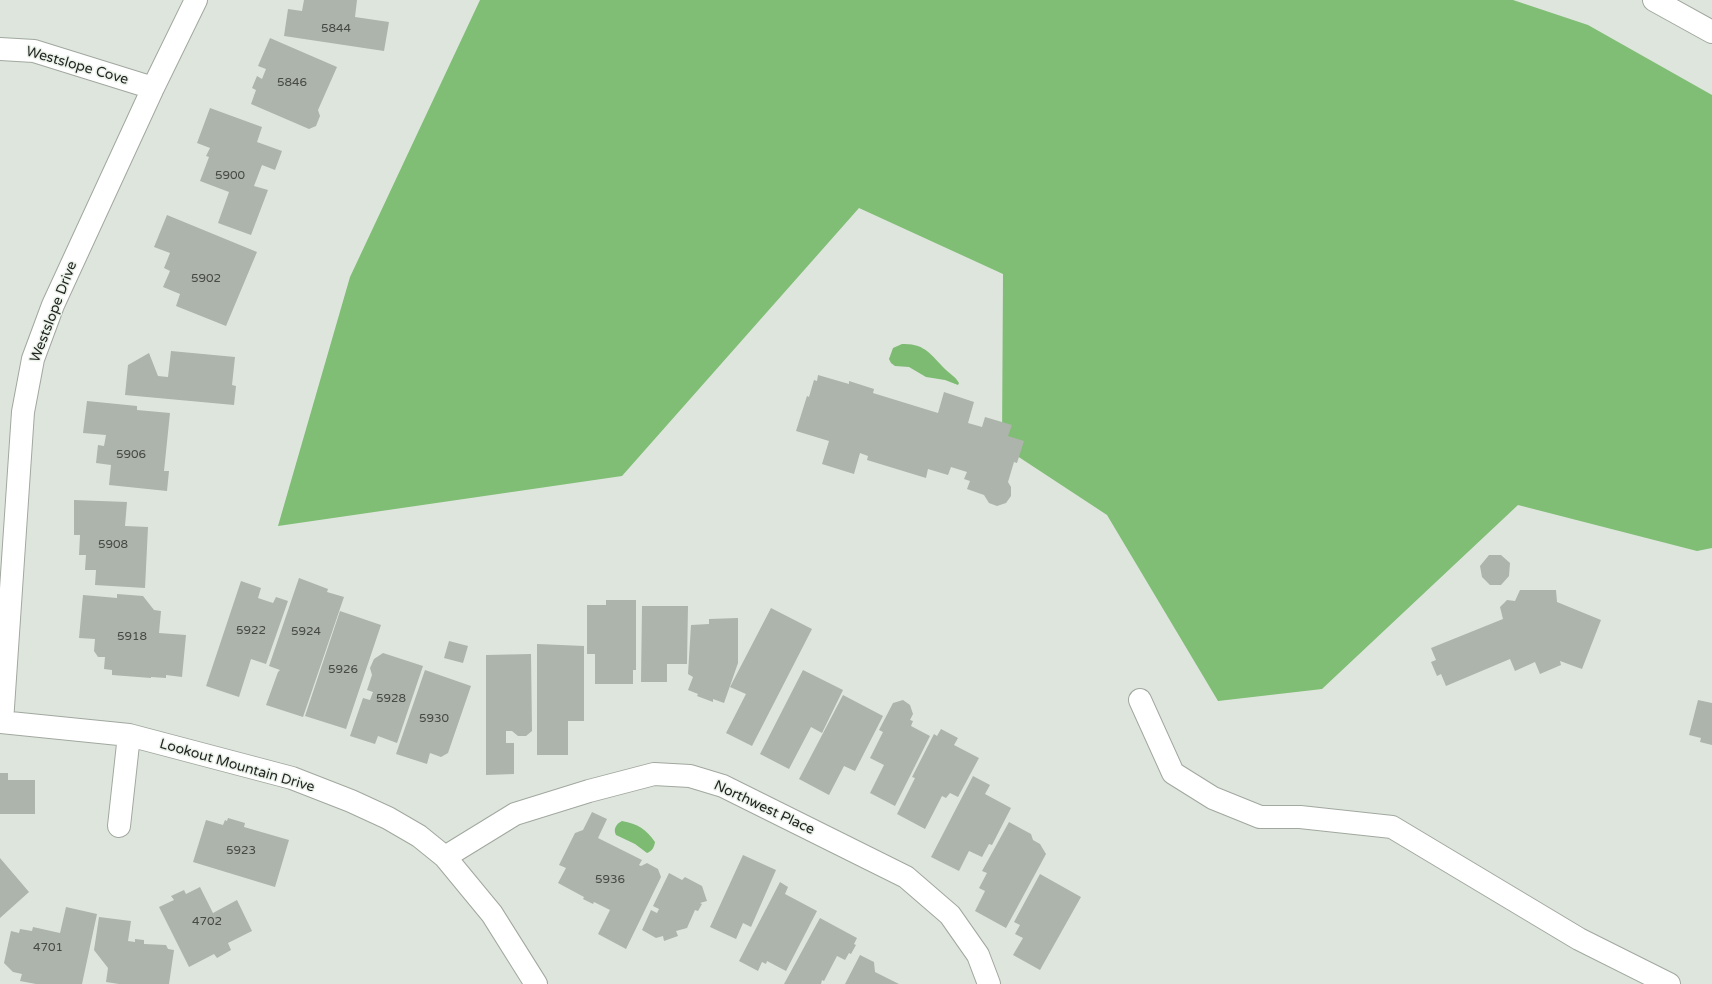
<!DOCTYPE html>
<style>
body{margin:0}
canvas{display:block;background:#dde5dc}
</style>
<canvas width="1712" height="984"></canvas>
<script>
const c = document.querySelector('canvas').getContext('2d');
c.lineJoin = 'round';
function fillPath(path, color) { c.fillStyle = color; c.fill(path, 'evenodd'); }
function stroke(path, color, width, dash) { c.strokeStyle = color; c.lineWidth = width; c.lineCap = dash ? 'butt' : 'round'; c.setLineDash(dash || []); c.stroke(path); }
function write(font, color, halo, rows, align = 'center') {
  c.font = font + ' "Varela Round",sans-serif'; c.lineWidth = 3; c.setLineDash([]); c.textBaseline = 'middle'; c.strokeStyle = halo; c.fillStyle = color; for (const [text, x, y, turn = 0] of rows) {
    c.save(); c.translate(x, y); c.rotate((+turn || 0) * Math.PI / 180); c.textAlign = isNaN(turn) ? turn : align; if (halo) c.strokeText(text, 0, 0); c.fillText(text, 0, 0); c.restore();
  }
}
const forest = new Path2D(`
 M 480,0 L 1513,0 L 1588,25 L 1712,95 L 1712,548 L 1697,551 L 1518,505 L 1322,689 L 1218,701 L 1107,515 L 1002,446 L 1003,274 L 859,208 L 622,476 L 278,526 L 350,277 Z`);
const water = new Path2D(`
 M 902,344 C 925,343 931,355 945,369 C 950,374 956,377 959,383 L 958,385 L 945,380 L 926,377 L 909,367 L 895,366 L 891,363 L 889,359 L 893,348 Z
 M 622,821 C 638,824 646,829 655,842 C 654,848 652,851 647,853 L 635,844 L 616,835 C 613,829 616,824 622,821 Z`);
const building = new Path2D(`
 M 304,0 L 357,0 L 355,17 L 389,22 L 384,51 L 284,36 L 288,9 L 302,11 Z
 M 270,38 L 337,67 L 318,110 L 320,116 L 316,126 L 309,129 L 251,104 L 256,90 L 252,88 L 257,76 L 262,79 L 266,69 L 258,66 Z
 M 210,108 L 262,127 L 257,142 L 282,151 L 275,170 L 262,165 L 254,186 L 268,190 L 251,235 L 218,223 L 229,192 L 200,181 L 209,157 L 206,156 L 210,148 L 197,143 Z
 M 167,215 L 257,252 L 226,326 L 176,306 L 180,294 L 163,287 L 170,271 L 164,268 L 170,253 L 154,247 Z
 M 171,351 L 235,357 L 232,385 L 236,386 L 234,405 L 125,395 L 128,365 L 149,353 L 158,376 L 168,377 Z
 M 818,375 L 849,384 L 849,381 L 874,389 L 873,393 L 938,413 L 944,392 L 974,402 L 968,423 L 982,427 L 985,417 L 1012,425 L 1008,436 L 1024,441 L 1017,463 L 1014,462 L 1008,482 L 1011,487 L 1011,496 L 1006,503 L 997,506 L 989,503 L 984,495 L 967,489 L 970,481 L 964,479 L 967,472 L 951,467 L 948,475 L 928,469 L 926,478 L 867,460 L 868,456 L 860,453 L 854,474 L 822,464 L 829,441 L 796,431 L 807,396 L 809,397 L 814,380 L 817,381 Z
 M 87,401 L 137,406 L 137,410 L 170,413 L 164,471 L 169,471 L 167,491 L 109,485 L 111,465 L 96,463 L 98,445 L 104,446 L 106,435 L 83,433 Z
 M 74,500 L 127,502 L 125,526 L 148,527 L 145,588 L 95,585 L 96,570 L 85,570 L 86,555 L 79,555 L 80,535 L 74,535 Z
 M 1489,555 L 1501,555 L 1510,563 L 1509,576 L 1501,585 L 1490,585 L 1482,577 L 1480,566 Z
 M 299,578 L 328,589 L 327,592 L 344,597 L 303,717 L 266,705 L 278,672 L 280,670 L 269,666 Z
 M 241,581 L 261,588 L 258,598 L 273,603 L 276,597 L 288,601 L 266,664 L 251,659 L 239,697 L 206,686 Z
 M 1520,590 L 1556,590 L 1557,602 L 1601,620 L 1582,669 L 1560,661 L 1561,665 L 1540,674 L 1535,662 L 1515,671 L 1510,659 L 1446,686 L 1441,674 L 1437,676 L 1431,662 L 1436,660 L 1431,648 L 1503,619 L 1500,607 L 1507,600 L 1515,601 Z
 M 117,594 L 143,596 L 154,610 L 161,611 L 159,633 L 186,635 L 182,677 L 166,675 L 166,678 L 151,677 L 151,678 L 112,675 L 112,670 L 104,669 L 105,657 L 98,657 L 94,651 L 95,639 L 79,638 L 83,595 L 117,598 Z
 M 606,600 L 636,600 L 636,670 L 633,670 L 633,684 L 595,684 L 595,654 L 587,654 L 587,605 L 606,605 Z
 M 642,606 L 688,606 L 687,664 L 667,664 L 667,682 L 641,682 Z
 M 771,608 L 812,629 L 752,746 L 726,733 L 746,694 L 730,687 Z
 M 340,611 L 381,625 L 346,729 L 305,716 Z
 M 738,618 L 738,663 L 724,703 L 713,699 L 713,702 L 697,696 L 698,694 L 688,690 L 693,677 L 688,674 L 691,625 L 709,624 L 709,619 Z
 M 449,641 L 468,646 L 463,663 L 444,658 Z
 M 537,644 L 584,646 L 584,721 L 568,721 L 568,755 L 537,755 Z
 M 383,653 L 423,666 L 397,743 L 378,736 L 375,744 L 350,736 L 363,698 L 370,700 L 373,692 L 367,690 L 372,675 L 370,668 L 374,659 Z
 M 531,654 L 532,731 L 526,736 L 518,736 L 512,731 L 506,731 L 506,743 L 514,743 L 514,774 L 486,775 L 486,655 Z
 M 425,670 L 471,686 L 448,753 L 441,757 L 430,753 L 427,764 L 396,754 Z
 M 803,670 L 843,690 L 822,733 L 811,727 L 789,769 L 760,754 Z
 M 843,695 L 883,716 L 855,771 L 844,766 L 829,795 L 799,779 Z
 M 903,700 L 910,705 L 913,714 L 910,720 L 913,721 L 911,726 L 930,736 L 895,806 L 870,793 L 884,765 L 870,758 L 883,732 L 879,730 L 893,703 Z
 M 1698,700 L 1712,703 L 1712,745 L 1700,742 L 1701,738 L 1689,735 Z
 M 941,729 L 958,738 L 954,745 L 979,758 L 958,797 L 950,793 L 946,798 L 942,796 L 925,829 L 897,814 L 915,778 L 912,777 L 934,734 L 937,736 Z
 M 0,773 L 8,773 L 8,780 L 35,780 L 35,814 L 0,814 Z
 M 973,776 L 990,785 L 985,794 L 1011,808 L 992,845 L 989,844 L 982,857 L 969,851 L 959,871 L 931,857 Z
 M 592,812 L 607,819 L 598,838 L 642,860 L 639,865 L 641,866 L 647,863 L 658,869 L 661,877 L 626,949 L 598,934 L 610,910 L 594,902 L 593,904 L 583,899 L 584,897 L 558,883 L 566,868 L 559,865 L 575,833 L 583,830 Z
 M 228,818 L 245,823 L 244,827 L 289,840 L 275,887 L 193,862 L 206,820 L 223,825 L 225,820 L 227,821 Z
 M 1009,822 L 1031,834 L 1033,840 L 1040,844 L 1046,854 L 1006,928 L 975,911 L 985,891 L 979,888 L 987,873 L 982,871 Z
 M 743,855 L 776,870 L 751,927 L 743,923 L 736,939 L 710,927 Z
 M 0,858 L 29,892 L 0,918 Z
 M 669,873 L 682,880 L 685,877 L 702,886 L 707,901 L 700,903 L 702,904 L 698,911 L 695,910 L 687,928 L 676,931 L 678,936 L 664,941 L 663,936 L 656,938 L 642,930 L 651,910 L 657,913 L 659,909 L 653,906 Z
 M 1040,874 L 1081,897 L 1040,970 L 1013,955 L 1023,938 L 1015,934 L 1020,925 L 1014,922 Z
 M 780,882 L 788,887 L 785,894 L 817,911 L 786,971 L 767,961 L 766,964 L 762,962 L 758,971 L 739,961 Z
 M 200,887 L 213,913 L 237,900 L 252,931 L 228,943 L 231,950 L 217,958 L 214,954 L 189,967 L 159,907 L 174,900 L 171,896 L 184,890 L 186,894 Z
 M 66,907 L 97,914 L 82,984 L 36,984 L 20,981 L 22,974 L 13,972 L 4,963 L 11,931 L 19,933 L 20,929 L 32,931 L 33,927 L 60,933 Z
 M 99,917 L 131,921 L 128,941 L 135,942 L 135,939 L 144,940 L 144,944 L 166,945 L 168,949 L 174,950 L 169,984 L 119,984 L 106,982 L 108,968 L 94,950 Z
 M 820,918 L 857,938 L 854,944 L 856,945 L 851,954 L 849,953 L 845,960 L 837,956 L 824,981 L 822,980 L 821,984 L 784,984 Z
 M 860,955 L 874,962 L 875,972 L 899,984 L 845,984 Z`);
const minor = new Path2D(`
 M 0,49 L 34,51 L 153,88
 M 1140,700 L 1173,773 L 1213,798 L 1260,817 L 1300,817 L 1392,827 L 1579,939 L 1669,984
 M 0,722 L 129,735 L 292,778 L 351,801 L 388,818 L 419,836 L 445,857 L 492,914 L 536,984
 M 2,722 L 23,412 L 33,359 L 53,305 L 153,88 L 196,0
 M 119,826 L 129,735
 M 445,857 L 515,814 L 589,791 L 654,774 L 690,776 L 723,786 L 906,877 L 950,915 L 978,955 L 989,984`);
const primary = new Path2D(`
 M 1654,0 L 1712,32`);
const numberNames = [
 ["5844",336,29],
 ["5846",292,83],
 ["5900",230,176],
 ["5902",206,279],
 ["5906",131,455],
 ["5908",113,545],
 ["5922",251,631],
 ["5924",306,632],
 ["5918",132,637],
 ["5926",343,670],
 ["5928",391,699],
 ["5930",434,719],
 ["5923",241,851],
 ["5936",610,880],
 ["4702",207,922],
 ["4701",48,948]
];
const streetNames = [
 ["Westslope Cove",77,66,16],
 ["Westslope Drive",54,312,-69],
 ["Lookout Mountain Drive",237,766,16],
 ["Northwest Place",764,808,25]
];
fillPath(forest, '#7fbe74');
fillPath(water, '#7dbb72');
fillPath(building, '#adb4ab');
stroke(minor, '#a1a89f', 24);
stroke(primary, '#a1a89f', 24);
stroke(minor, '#fff', 22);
stroke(primary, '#fff', 22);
write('12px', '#464944', null, numberNames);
write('14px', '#232522', '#eaf2e9', streetNames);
</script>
